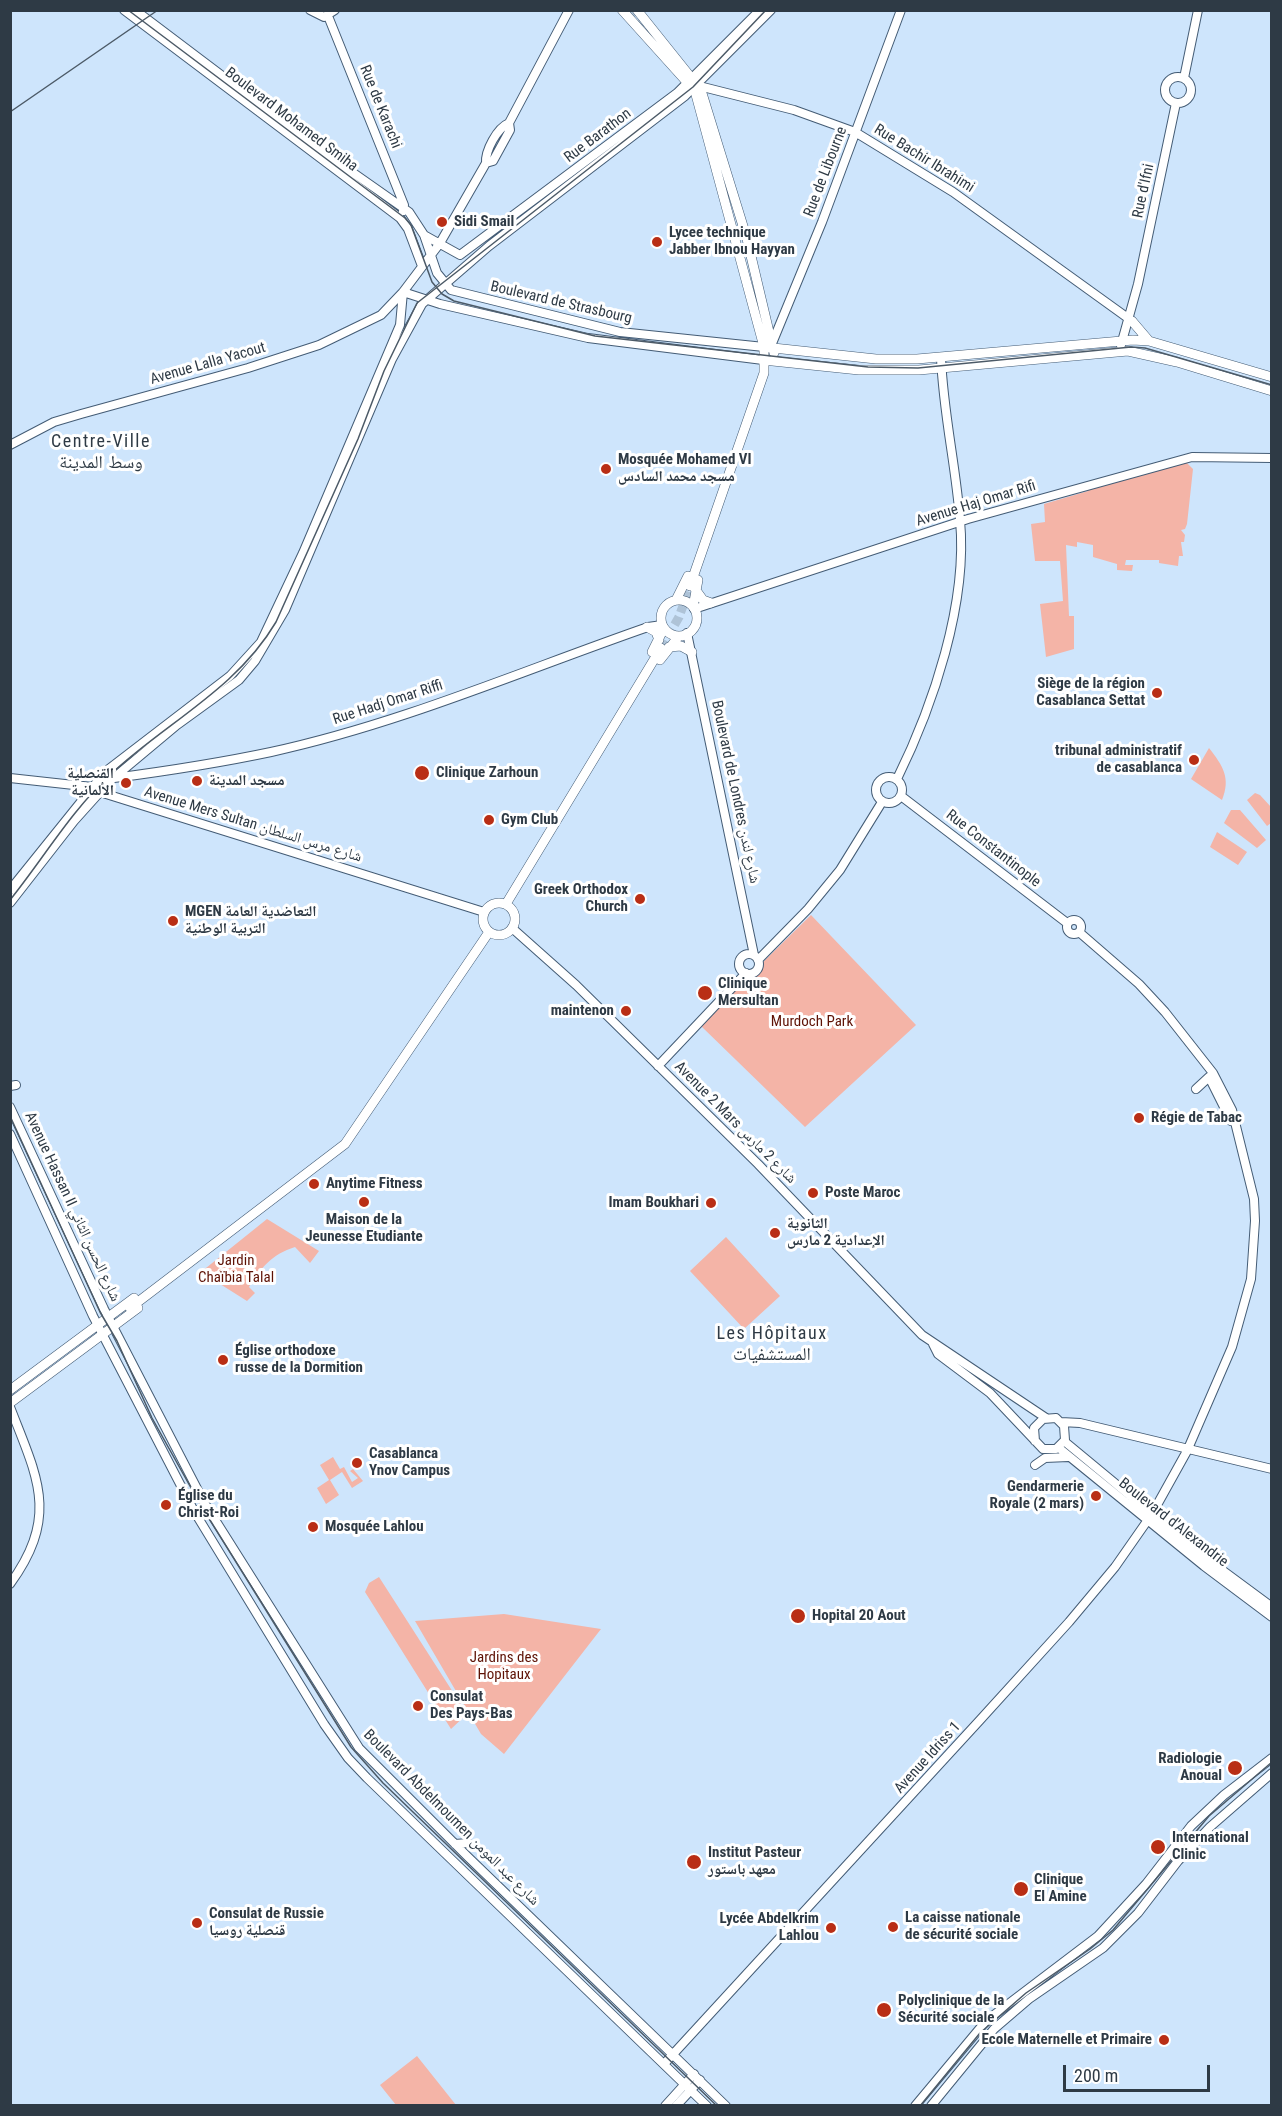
<!DOCTYPE html>
<meta charset="utf-8">
<style>
body{margin:0}
#map{position:relative;width:1282px;height:2116px;overflow:hidden;background:#cee5fc;font-family:"Roboto Condensed",sans-serif}
canvas{display:block}
.frame{position:absolute;inset:0;border:12px solid #2e3a45;pointer-events:none}
.scale{position:absolute;left:1063px;top:2065px;width:147px;height:27px;box-sizing:border-box;border:3px solid #2e3a45;border-top:0;padding-left:8px;font-size:18px;line-height:21px;white-space:nowrap;color:#2e3a45;-webkit-text-stroke:4px #fff;paint-order:stroke}
</style>
<div id="map">
<canvas width="1282" height="2116"></canvas>
<div class="frame"></div>
<div class="scale">200 m</div>
</div>
<script>
const c = document.querySelector('canvas').getContext('2d');
c.lineJoin = 'round';
function fillPath(path, color) { c.fillStyle = color; c.fill(path, 'evenodd'); }
function stroke(path, color, width, dash) { c.strokeStyle = color; c.lineWidth = width; c.lineCap = dash ? 'butt' : 'round'; c.setLineDash(dash || []); c.stroke(path); }
function write(font, color, halo, rows, align = 'center') {
  c.font = font + ' "Roboto Condensed","Noto Naskh Arabic",sans-serif'; c.lineWidth = 6; c.setLineDash([]); c.textBaseline = 'middle'; c.strokeStyle = halo; c.fillStyle = color; for (const [text, x, y, turn = 0] of rows) {
    c.save(); c.translate(x, y); c.rotate((+turn || 0) * Math.PI / 180); c.textAlign = isNaN(turn) ? turn : align; if (halo) c.strokeText(text, 0, 0); c.fillText(text, 0, 0); c.restore();
  }
}
const green = new Path2D(`
 M 1186,462 L 1193,469 L 1187,524 L 1185,529 L 1181,530 L 1185,535 L 1184,542 L 1181,542 L 1183,556 L 1179,556 L 1178,566 L 1159,563 L 1159,560 L 1126,560 L 1125,565 L 1133,565 L 1132,571 L 1117,570 L 1117,564 L 1093,557 L 1093,545 L 1077,542 L 1077,547 L 1066,545 L 1069,616 L 1074,616 L 1074,649 L 1046,657 L 1040,604 L 1063,601 L 1060,561 L 1035,561 L 1031,524 L 1045,522 L 1044,504 L 1088,491 L 1088,489 Z
 M 1209,748 C 1223,766 1231,778 1222,800 L 1191,779 Z
 M 1255,793 L 1260,795 L 1271,807 L 1271,823 L 1267,826 L 1247,800 Z
 M 1231,810 L 1240,810 L 1266,840 L 1257,848 L 1224,823 Z
 M 1217,832 L 1247,852 L 1238,865 L 1210,847 Z
 M 811,915 L 916,1025 L 805,1127 L 701,1026 L 748,977 L 758,974 L 762,963 Z
 M 267,1219 L 319,1251 L 310,1263 L 295,1247 C 272,1254 261,1268 249,1287 L 255,1293 L 247,1301 L 201,1272 Z
 M 726,1237 L 780,1296 L 744,1329 L 690,1271 Z
 M 333,1457 L 340,1469 L 344,1467 L 352,1482 L 358,1478 L 350,1471 L 353,1469 L 363,1481 L 352,1488 L 342,1472 L 330,1480 L 339,1495 L 326,1504 L 317,1488 L 329,1480 L 320,1465 Z
 M 379,1577 L 467,1714 L 451,1729 L 365,1592 L 369,1583 Z
 M 504,1614 L 601,1629 L 504,1754 L 481,1734 L 415,1621 Z
 M 417,2056 L 456,2105 L 396,2105 L 380,2085 Z`);
const primaryTunnel = new Path2D(`
 M 629,10 L 645,29
 M 661,648 L 679,617 L 690,586
 M 88,1338 L 130,1308
 M 10,1396 L 16,1392`);
const secondary = new Path2D(`
 M 124,10 L 400,218 L 408,229 L 422,266
 M 135,10 L 315,146 L 409,212 L 424,235 L 460,255 L 677,93 L 760,10
 M 310,10 L 324,17 L 335,10
 M 328,16 L 404,205 L 403,211
 M1165 90a13 13 0 1 1 26 0a13 13 0 1 1-26 0Z
 M 1184,78 L 1198,10
 M 699,86 L 794,110 L 855,132 L 953,192 L 1132,321
 M 486,163 L 493,161 L 510,130 L 509,123
 M 424,235 L 437,273 L 451,290 L 620,332 L 764,347
 M 403,292 L 440,304 L 588,338 L 763,360
 M 773,341 L 822,222 L 901,10
 M 1121,345 L 1138,284 L 1176,103
 M 10,445 L 54,422 L 81,414 L 248,368 L 319,345 L 381,315 L 403,292 L 440,243 L 486,163 C 485,151 497,128 509,123 L 569,10
 M 694,609 L 968,519 L 1192,457 L 1272,458
 M 687,633 L 754,955
 M876 790a13 13 0 1 1 26 0a13 13 0 1 1-26 0Z
 M 10,778 L 92,787 L 106,794 L 484,912
 M 114,778 C 167,771 219,763 271,752 C 400,724 524,670 648,627 L 662,625
 M 897,779 C 933,706 968,603 960,520 C 956,466 943,412 941,357
 M 901,796 L 1067,923
 M 10,890 L 105,772 L 230,676 L 261,642 L 303,553 L 400,325 L 403,292
 M 10,903 L 74,821 L 110,781 L 177,725 L 239,680 L 255,661 L 285,610 L 392,359 L 422,304 L 489,246 L 685,96 L 771,10
 M1067 927a7 7 0 1 1 14 0a7 7 0 1 1-14 0Z
 M 512,928 L 576,985 L 758,1164 L 922,1335 L 1046,1418
 M739 964a10 10 0 1 1 20 0a10 10 0 1 1-20 0Z
 M 758,960 L 808,909 L 840,870 L 882,802
 M 658,1066 L 746,973
 M 1211,1081 L 1231,1121
 M 10,1086 L 16,1085
 M 1196,1089 L 1209,1077
 M 10,1107 L 104,1309 L 205,1504 L 359,1748 L 467,1856 L 726,2106
 M 10,1134 L 93,1316 L 194,1511 L 324,1724 L 348,1758 L 367,1778 L 707,2106
 M 933,1344 L 938,1354 L 990,1393 L 1043,1449 L 1056,1449 L 1065,1440 L 1064,1426 L 1056,1418 L 1043,1419 L 1034,1428 L 1035,1441
 M 10,1407 C 37,1477 60,1515 10,1584
 M 1061,1422 L 1080,1423 L 1272,1469
 M 1064,1441 L 1203,1556 L 1272,1607
 M 1059,1448 L 1204,1566 L 1272,1617
 M 1035,1465 L 1045,1458 L 1068,1457
 M 455,1844 L 468,1843
 M 664,2064 L 980,1720 L 1069,1622 L 1115,1567 L 1152,1514 L 1187,1451 L 1232,1347 L 1251,1279 L 1255,1221 L 1254,1199 L 1232,1110 L 1213,1073 L 1165,1012 L 1139,984 L 1079,932
 M 665,2106 L 694,2074
 M 676,2106 L 700,2080
 M 915,2106 L 986,2021 L 1098,1936 L 1146,1884 L 1191,1826 L 1224,1795 L 1272,1758
 M 931,2106 L 994,2029 L 1029,1999 L 1103,1948 L 1138,1913 L 1178,1861 L 1210,1827 L 1272,1773`);
const primary = new Path2D(`
 M 622,10 L 695,91 L 764,347 L 764,373 L 690,586
 M 637,10 L 701,90 L 747,239 L 774,353
 M 1132,321 L 1149,341
 M 764,347 L 876,359 L 917,359 L 1133,340 L 1149,341 L 1272,377
 M 763,360 L 859,370 L 919,370 L 1128,351 L 1177,362 L 1272,391
 M 695,589 L 703,600 L 711,603
 M 676,600 L 688,576
 M661 618a18 18 0 1 1 36 0a18 18 0 1 1-36 0Z
 M 693,607 L 698,580
 M 647,627 L 656,632 L 659,640
 M 669,647 L 681,646 L 692,652
 M 652,652 L 664,628
 M 660,660 L 679,636
 M483 919a16 16 0 1 1 32 0a16 16 0 1 1-32 0Z
 M 506,904 L 661,648
 M 130,1308 L 345,1144 L 489,932
 M 10,1390 L 134,1298
 M 10,1403 L 138,1308`);
const tram = new Path2D(`
 M 128,10 L 405,218 L 411,225 L 432,282 L 442,294 L 454,301 L 595,336 L 868,367 L 918,368 L 1131,347 L 1145,348 L 1272,385
 M 10,112 L 158,10
 M 10,900 C 43,859 71,811 110,775 C 165,723 236,690 276,622 L 358,439 L 384,371 L 417,303 L 693,87 L 766,10
 M 10,1116 L 100,1312 L 117,1341 L 152,1418 L 200,1504 L 351,1747 L 383,1783 L 717,2106
 M 920,2106 L 980,2033 L 1026,1993 L 1090,1949 L 1113,1930 L 1209,1816 L 1272,1762`);
const markers = [
 [442,222,6,"#b92e15"],
 [657,242,6,"#b92e15"],
 [606,469,6,"#b92e15"],
 [1157,693,6,"#b92e15"],
 [1194,760,6,"#b92e15"],
 [422,773,8,"#b92e15"],
 [197,781,6,"#b92e15"],
 [126,783,6,"#b92e15"],
 [489,820,6,"#b92e15"],
 [640,899,6,"#b92e15"],
 [173,921,6,"#b92e15"],
 [705,993,8,"#b92e15"],
 [626,1011,6,"#b92e15"],
 [1139,1118,6,"#b92e15"],
 [314,1184,6,"#b92e15"],
 [813,1193,6,"#b92e15"],
 [364,1202,6,"#b92e15"],
 [711,1203,6,"#b92e15"],
 [775,1233,6,"#b92e15"],
 [223,1360,6,"#b92e15"],
 [357,1463,6,"#b92e15"],
 [1096,1496,6,"#b92e15"],
 [166,1505,6,"#b92e15"],
 [313,1527,6,"#b92e15"],
 [798,1616,8,"#b92e15"],
 [418,1706,6,"#b92e15"],
 [1235,1768,8,"#b92e15"],
 [1158,1847,8,"#b92e15"],
 [694,1862,8,"#b92e15"],
 [1021,1889,8,"#b92e15"],
 [197,1923,6,"#b92e15"],
 [893,1927,6,"#b92e15"],
 [831,1928,6,"#b92e15"],
 [884,2010,8,"#b92e15"],
 [1164,2040,6,"#b92e15"]
];
const streetNames = [
 ["Rue de Karachi",380,107,68],
 ["Boulevard Mohamed Smiha",291,120,37],
 ["Rue Barathon",598,136,-37],
 ["Rue Bachir Ibrahimi",924,159,32],
 ["Rue de Libourne",826,172,-69],
 ["Rue d'Ifni",1144,191,-78],
 ["Boulevard de Strasbourg",561,303,13],
 ["Avenue Lalla Yacout",208,364,-16],
 ["Avenue Haj Omar Rifi",976,504,-17],
 ["Rue Hadj Omar Riffi",388,703,-18],
 ["Boulevard de Londres شارع لندن",735,792,78],
 ["Avenue Mers Sultan شارع مرس السلطان",253,825,17],
 ["Rue Constantinople",993,849,38],
 ["Avenue 2 Mars شارع 2 مارس",735,1123,45],
 ["Avenue Hassan II شارع الحسن الثاني",72,1207,65],
 ["Boulevard d'Alexandrie",1173,1523,38],
 ["Avenue Idriss 1",928,1758,-48],
 ["Boulevard Abdelmoumen شارع عبد المومن",451,1818,45]
];
const poiNames = [
 ["Sidi Smail",454,222],
 ["Lycee technique",669,233],
 ["Jabber Ibnou Hayyan",669,250],
 ["Mosquée Mohamed VI",618,460],
 ["مسجد محمد السادس",618,477],
 ["Siège de la région",1145,684,"right"],
 ["Casablanca Settat",1145,701,"right"],
 ["tribunal administratif",1182,751,"right"],
 ["de casablanca",1182,768,"right"],
 ["Clinique Zarhoun",436,773],
 ["القنصلية",114,774,"right"],
 ["الألمانية",114,791,"right"],
 ["مسجد المدينة",209,781],
 ["Gym Club",501,820],
 ["Greek Orthodox",628,890,"right"],
 ["Church",628,907,"right"],
 ["MGEN التعاضدية العامة",185,912],
 ["التربية الوطنية",185,929],
 ["Clinique",718,984],
 ["Mersultan",718,1001],
 ["maintenon",614,1011,"right"],
 ["Régie de Tabac",1151,1118],
 ["Anytime Fitness",326,1184],
 ["Poste Maroc",825,1193],
 ["Imam Boukhari",699,1203,"right"],
 ["Maison de la",364,1220,"center"],
 ["Jeunesse Etudiante",364,1237,"center"],
 ["الثانوية",787,1224],
 ["الإعدادية 2 مارس",787,1241],
 ["Église orthodoxe",235,1351],
 ["russe de la Dormition",235,1368],
 ["Casablanca",369,1454],
 ["Ynov Campus",369,1471],
 ["Gendarmerie",1084,1487,"right"],
 ["Royale (2 mars)",1084,1504,"right"],
 ["Église du",178,1496],
 ["Christ-Roi",178,1513],
 ["Mosquée Lahlou",325,1527],
 ["Hopital 20 Aout",812,1616],
 ["Consulat",430,1697],
 ["Des Pays-Bas",430,1714],
 ["Radiologie",1222,1759,"right"],
 ["Anoual",1222,1776,"right"],
 ["International",1172,1838],
 ["Clinic",1172,1855],
 ["Institut Pasteur",708,1853],
 ["معهد باستور",708,1870],
 ["Clinique",1034,1880],
 ["El Amine",1034,1897],
 ["Consulat de Russie",209,1914],
 ["قنصلية روسيا",209,1931],
 ["La caisse nationale",905,1918],
 ["de sécurité sociale",905,1935],
 ["Lycée Abdelkrim",819,1919,"right"],
 ["Lahlou",819,1936,"right"],
 ["Polyclinique de la",898,2001],
 ["Sécurité sociale",898,2018],
 ["Ecole Maternelle et Primaire",1152,2040,"right"]
];
const parkNames = [
 ["Murdoch Park",812,1022],
 ["Jardin",236,1261],
 ["Chaïbia Talal",236,1278],
 ["Jardins des",504,1658],
 ["Hopitaux",504,1675]
];
const quarterNames = [
 ["Centre-Ville",101,442],
 ["وسط المدينة",101,463],
 ["Les Hôpitaux",772,1334],
 ["المستشفيات",772,1355]
];
fillPath(green, '#f4b4a7');
stroke(primaryTunnel, '#aec3d7', 9, [9, 4.5]);
stroke(secondary, '#445c75', 10);
stroke(primary, '#445c75', 10);
stroke(secondary, '#fff', 8);
stroke(primary, '#fff', 9);
stroke(tram, '#4c5a67', 1.5);
for (const [x, y, r, color] of markers) { const dot = new Path2D(); dot.arc(x, y, r, 0, 2 * Math.PI); c.fillStyle = color; c.fill(dot); stroke(dot, '#fff', 2); }
write('15px', '#2e3a45', '#fff', streetNames);
write('bold 15px', '#2e3a45', '#fff', poiNames, 'left');
write('15px', '#5e1205', '#fff', parkNames);
c.letterSpacing = '1.5px';
write('18px', '#2e3a45', '#fff', quarterNames);
c.letterSpacing = '0px';
</script>
